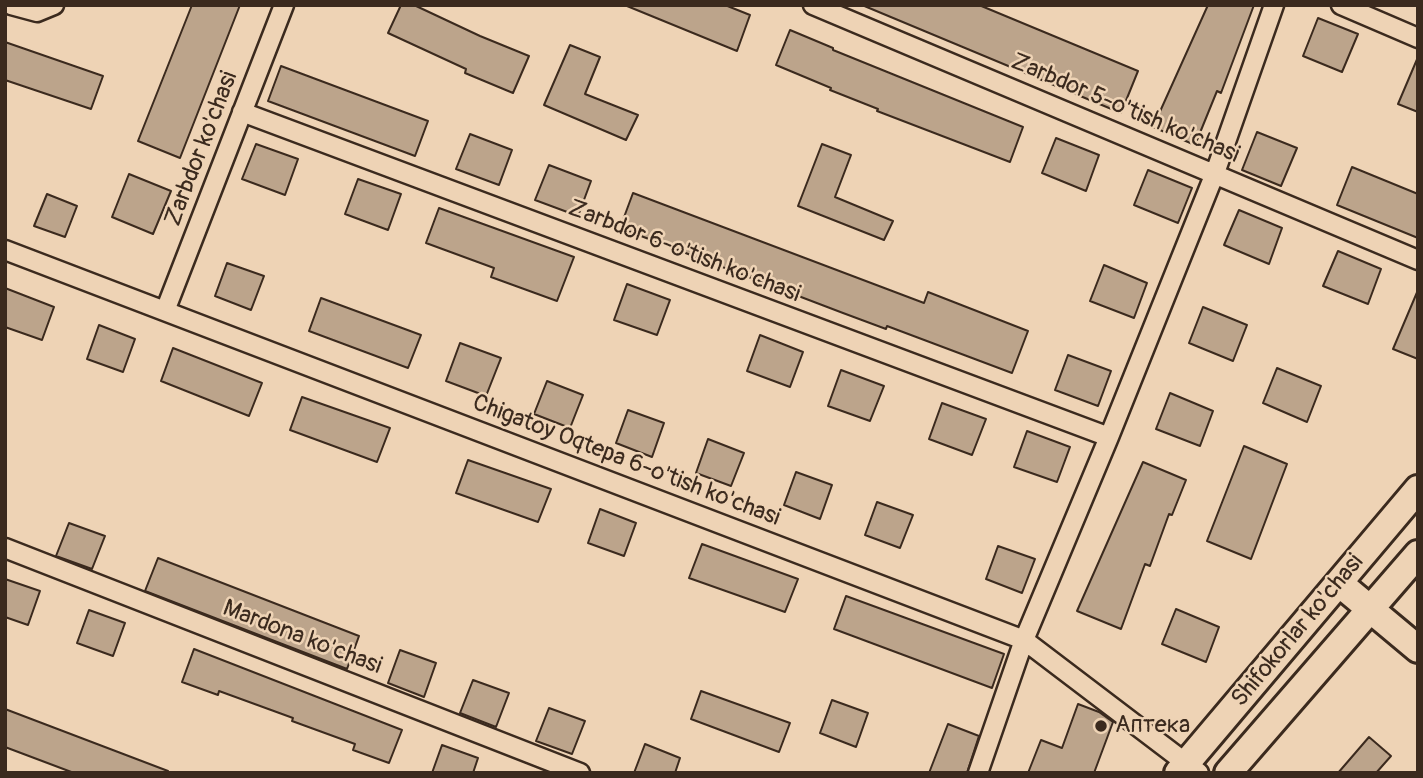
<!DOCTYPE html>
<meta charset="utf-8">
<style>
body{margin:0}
#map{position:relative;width:1423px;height:778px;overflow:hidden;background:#eed3b5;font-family:Pangolin,sans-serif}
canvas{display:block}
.frame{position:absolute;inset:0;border:7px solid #3b2a1e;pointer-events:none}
</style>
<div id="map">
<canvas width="1423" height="778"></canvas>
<div class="frame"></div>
</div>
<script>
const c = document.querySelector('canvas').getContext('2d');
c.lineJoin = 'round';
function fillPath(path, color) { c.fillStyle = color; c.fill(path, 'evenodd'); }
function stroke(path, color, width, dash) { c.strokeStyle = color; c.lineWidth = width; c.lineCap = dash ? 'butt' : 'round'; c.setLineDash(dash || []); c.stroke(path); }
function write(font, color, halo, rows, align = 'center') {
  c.font = font + ' Pangolin,sans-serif'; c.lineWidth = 5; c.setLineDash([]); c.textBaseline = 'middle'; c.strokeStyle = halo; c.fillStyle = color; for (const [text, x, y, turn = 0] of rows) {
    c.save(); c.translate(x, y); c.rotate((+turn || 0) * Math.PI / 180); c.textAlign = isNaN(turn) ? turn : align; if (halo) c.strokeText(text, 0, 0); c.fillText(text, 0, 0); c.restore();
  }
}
const building = new Path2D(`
 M 192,5 L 240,5 L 180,158 L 138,141 Z
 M 401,5 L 414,5 L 480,36 L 529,56 L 513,93 L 465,73 L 466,69 L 388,33 Z
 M 725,5 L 750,15 L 737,51 L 627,6 Z
 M 862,5 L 979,5 L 1138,71 L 1121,113 Z
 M 1208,5 L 1254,5 L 1221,93 L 1217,91 L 1195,145 L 1153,127 Z
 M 1318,18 L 1358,34 L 1342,72 L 1303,56 Z
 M 790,30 L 833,48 L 833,50 L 1023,127 L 1010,162 L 877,111 L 878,109 L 830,90 L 831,88 L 776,65 Z
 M 5,42 L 103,76 L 91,109 L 5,80 Z
 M 570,45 L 600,57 L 585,94 L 638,115 L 626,140 L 544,105 Z
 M 1418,57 L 1418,112 L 1398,104 Z
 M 281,66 L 428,121 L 415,156 L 268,101 Z
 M 1257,132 L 1297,148 L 1281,186 L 1242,170 Z
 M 470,134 L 512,150 L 499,185 L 456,169 Z
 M 1056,138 L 1099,155 L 1086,191 L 1042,173 Z
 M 256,144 L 298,159 L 285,195 L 242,179 Z
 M 822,144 L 851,155 L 835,197 L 893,221 L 884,240 L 798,206 Z
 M 549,165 L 591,181 L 578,216 L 535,200 Z
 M 1352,167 L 1418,194 L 1418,238 L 1337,205 Z
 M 1148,170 L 1192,188 L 1178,223 L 1134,205 Z
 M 129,174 L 171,191 L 153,234 L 112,217 Z
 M 358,179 L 401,194 L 388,230 L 345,214 Z
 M 633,193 L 924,303 L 928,292 L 1028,331 L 1012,373 L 887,326 L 886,329 L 843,313 L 620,228 Z
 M 47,194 L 77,206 L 65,237 L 34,226 Z
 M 439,208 L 574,257 L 557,301 L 491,277 L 494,268 L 426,243 Z
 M 1239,210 L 1282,228 L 1269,264 L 1224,245 Z
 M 1338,251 L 1381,269 L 1368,304 L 1323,286 Z
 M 227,263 L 264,276 L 251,310 L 215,296 Z
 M 1104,265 L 1147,283 L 1134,318 L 1090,301 Z
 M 627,284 L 670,300 L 657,335 L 614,320 Z
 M 5,288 L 54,307 L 42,340 L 5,327 Z
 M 1418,290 L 1418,359 L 1393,349 Z
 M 321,298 L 421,335 L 408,368 L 309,331 Z
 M 1203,307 L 1247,325 L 1233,361 L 1189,343 Z
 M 99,325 L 135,339 L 123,372 L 87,359 Z
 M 760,335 L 803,352 L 790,387 L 747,371 Z
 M 460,343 L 501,358 L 486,396 L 446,381 Z
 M 173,348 L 262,383 L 249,416 L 161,381 Z
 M 1068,355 L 1111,371 L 1098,406 L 1055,390 Z
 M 1277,368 L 1321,386 L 1307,422 L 1263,403 Z
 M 841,370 L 884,386 L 870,421 L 828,406 Z
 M 547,381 L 583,395 L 570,428 L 534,414 Z
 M 1170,393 L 1213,411 L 1200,446 L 1156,429 Z
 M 302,397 L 390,428 L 377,462 L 290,430 Z
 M 942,403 L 986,419 L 972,455 L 929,439 Z
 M 628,410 L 664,423 L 652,457 L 616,443 Z
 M 1027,431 L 1070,447 L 1057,482 L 1014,467 Z
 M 708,439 L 744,453 L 731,486 L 696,473 Z
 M 1244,446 L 1287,464 L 1251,559 L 1207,541 Z
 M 468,460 L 551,489 L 538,522 L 456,493 Z
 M 1143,462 L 1186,480 L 1172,515 L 1169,514 L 1150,566 L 1145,564 L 1121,629 L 1077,611 Z
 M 796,472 L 832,485 L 820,519 L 784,505 Z
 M 877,502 L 913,515 L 900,548 L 865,535 Z
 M 600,509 L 636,523 L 624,556 L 588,543 Z
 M 69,523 L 105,536 L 92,569 L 56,556 Z
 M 702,544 L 798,579 L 785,612 L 689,578 Z
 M 998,546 L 1035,559 L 1022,593 L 986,579 Z
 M 158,558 L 359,636 L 347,669 L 145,591 Z
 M 5,579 L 40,591 L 28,625 L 5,617 Z
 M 846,596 L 1004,654 L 992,688 L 834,629 Z
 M 1176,609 L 1219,627 L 1206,662 L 1162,644 Z
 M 89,610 L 125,623 L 113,656 L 77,643 Z
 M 194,649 L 402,730 L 389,763 L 353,750 L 355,744 L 292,721 L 293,718 L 219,691 L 218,695 L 182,682 Z
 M 400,650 L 436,663 L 424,697 L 388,683 Z
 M 473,680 L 509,693 L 496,727 L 460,713 Z
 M 701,691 L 790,723 L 779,752 L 691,719 Z
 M 832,700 L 868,713 L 856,747 L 820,733 Z
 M 1078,704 L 1099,712 L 1113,722 L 1094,773 L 1028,773 L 1041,740 L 1062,748 Z
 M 549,708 L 585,721 L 572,754 L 536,741 Z
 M 5,709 L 168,771 L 168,773 L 74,773 L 5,747 Z
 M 948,724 L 979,736 L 967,773 L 929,773 Z
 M 1369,737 L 1391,756 L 1376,773 L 1338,773 Z
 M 645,744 L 680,758 L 675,773 L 634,773 Z
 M 442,745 L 478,758 L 473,773 L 432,773 Z`);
const minor = new Path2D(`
 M 11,5 L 37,12 L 54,5
 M 813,5 L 1418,260
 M 1341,5 L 1418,38
 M 242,112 L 1109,437
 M 5,250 L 1024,640 L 1199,773
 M 165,311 L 284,5
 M 5,548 L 580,773
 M 978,773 L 1024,640 L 1109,437 L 1215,173 L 1274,5`);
const secondary = new Path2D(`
 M 1339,583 L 1418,649
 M 1178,773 L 1418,489
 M 1228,773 L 1418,554`);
const markers = [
 [1101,726,7,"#3b2a1e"]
];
const streetNames = [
 ["Zarbdor 5-o'tish ko'chasi",1125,109,23],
 ["Zarbdor ko'chasi",202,149,-69],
 ["Zarbdor 6-o'tish ko'chasi",684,252,21],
 ["Chigatoy Oqtepa 6-o'tish ko'chasi",626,461,21],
 ["Shifokorlar ko'chasi",1298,631,-50],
 ["Mardona ko'chasi",302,638,21]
];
const poiNames = [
 ["Аптека",1115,726]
];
fillPath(building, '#bca48b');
stroke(building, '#3b2a1e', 2);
stroke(minor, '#3b2a1e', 23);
stroke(secondary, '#3b2a1e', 32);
stroke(minor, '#eed3b5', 18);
stroke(secondary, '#eed3b5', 26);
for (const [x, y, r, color] of markers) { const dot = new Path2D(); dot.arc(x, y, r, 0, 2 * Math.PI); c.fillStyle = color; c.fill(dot); stroke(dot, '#eed3b5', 2.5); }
write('24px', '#3b2a1e', '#eed3b5', streetNames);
write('24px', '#3b2a1e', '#eed3b5', poiNames, 'left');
</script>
